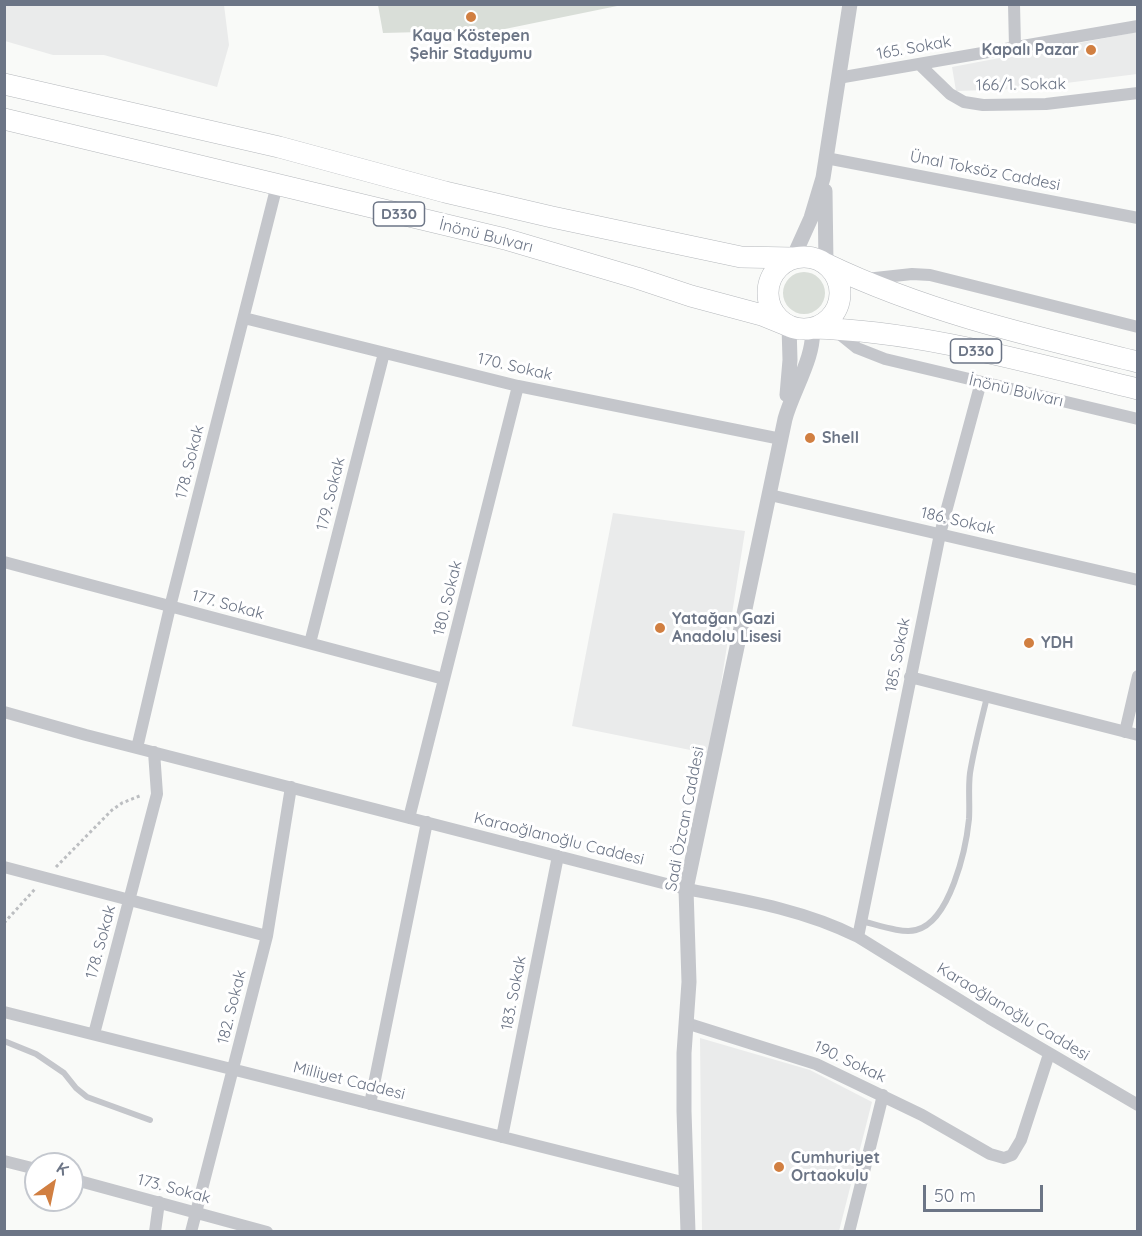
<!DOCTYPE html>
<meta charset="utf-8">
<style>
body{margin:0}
#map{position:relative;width:1142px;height:1236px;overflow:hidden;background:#f9faf8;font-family:Quicksand,sans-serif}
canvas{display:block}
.frame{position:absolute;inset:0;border:6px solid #6c7586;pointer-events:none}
.north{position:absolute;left:24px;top:1152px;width:60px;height:60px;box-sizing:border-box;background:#fff;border:2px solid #c4c8cf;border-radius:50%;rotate:33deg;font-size:16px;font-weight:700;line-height:24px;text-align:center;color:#6c7586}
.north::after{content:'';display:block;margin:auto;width:21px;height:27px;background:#d17f41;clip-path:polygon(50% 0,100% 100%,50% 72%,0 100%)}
.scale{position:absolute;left:923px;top:1185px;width:120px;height:27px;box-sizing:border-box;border:3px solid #6c7586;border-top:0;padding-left:8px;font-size:18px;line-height:21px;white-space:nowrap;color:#6c7586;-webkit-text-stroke:4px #fff;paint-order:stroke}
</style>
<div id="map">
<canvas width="1142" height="1236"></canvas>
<div class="frame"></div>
<div class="north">K</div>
<div class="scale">50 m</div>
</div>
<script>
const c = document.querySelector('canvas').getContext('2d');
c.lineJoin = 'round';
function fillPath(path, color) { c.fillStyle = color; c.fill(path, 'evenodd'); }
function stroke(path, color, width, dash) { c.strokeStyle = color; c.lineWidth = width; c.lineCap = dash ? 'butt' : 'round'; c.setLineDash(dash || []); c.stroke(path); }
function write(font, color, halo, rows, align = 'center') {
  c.font = font + ' Quicksand,sans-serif'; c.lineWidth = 6; c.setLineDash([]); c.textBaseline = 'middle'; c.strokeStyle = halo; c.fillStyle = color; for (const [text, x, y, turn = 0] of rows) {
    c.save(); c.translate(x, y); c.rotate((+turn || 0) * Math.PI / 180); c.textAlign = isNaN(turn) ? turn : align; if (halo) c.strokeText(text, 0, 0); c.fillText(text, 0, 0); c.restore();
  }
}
const built = new Path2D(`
 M 4,5 L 224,5 L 229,45 L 217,87 L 104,55 L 53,55 L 5,41 Z
 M 1137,32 L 1137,74 L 1019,89 L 956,91 L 952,67 Z
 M 613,513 L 745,531 L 710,754 L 572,726 Z
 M 700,1038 L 810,1070 L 872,1102 L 839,1231 L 702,1231 Z`);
const green = new Path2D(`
 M 378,5 L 378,4 L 622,5 L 500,30 L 383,33 Z
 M783 293a21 21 0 1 1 42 0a21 21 0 1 1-42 0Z`);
const path = new Path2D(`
 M 56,867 L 112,810 L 122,803 L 142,795
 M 4,923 L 35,889`);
const service = new Path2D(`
 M 861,921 C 875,924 902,934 916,930 C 950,922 966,849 969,819 C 970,804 968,788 970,773 C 974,748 981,722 987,697
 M 4,1041 L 36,1054 L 64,1073 L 76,1088 L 87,1097 L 150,1120`);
const minor = new Path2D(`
 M 1014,4 L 1015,47
 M 919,64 L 950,94 L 964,102 L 983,105 L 1046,104 L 1138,93
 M 838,78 L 1138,26
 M 826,158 L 1138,218
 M 866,279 L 912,274 L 930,275 L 1138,327
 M 244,318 L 518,386 L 781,439
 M 836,331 L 857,348 L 885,359 L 1138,419
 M 770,495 L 1138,580
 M 4,562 L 444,679
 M 310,643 L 384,353
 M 910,677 L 1138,735
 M 4,712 L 86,735 L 686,889 C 745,900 805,910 858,937 L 989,1018 L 1138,1105
 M 1125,732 L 1138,676
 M 137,748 L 170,607 L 277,185
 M 409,818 L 518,386
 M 4,867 L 267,936
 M 858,937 L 940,534 L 981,382
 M 4,1012 L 686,1183
 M 686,1023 L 816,1064 L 922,1115 L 990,1154 L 1004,1158 L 1012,1155 L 1021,1140 L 1049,1054
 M 94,1034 L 157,794 L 154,752
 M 370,1104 L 427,822
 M 502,1137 L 558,856
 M 4,1161 L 36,1169
 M 72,1179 L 267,1232
 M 155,1232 L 159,1202
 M 191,1232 L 267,936 L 291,787
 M 849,1232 L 883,1095`);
const tertiary = new Path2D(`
 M 825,191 L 826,264
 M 793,258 L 811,218 L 823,178 L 850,4
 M 787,395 L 790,360 L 789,326
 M 688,1232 L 684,1111 L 684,1053 L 689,982 L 686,889 L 785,419 C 792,392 816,355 812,328`);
const trunk = new Path2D(`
 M 4,84 L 279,147 L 445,192 L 552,217 L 741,257 L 793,258
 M 4,119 L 505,239 L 637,278 L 691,296 L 762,315 L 789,326
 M768 293a36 36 0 1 1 72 0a36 36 0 1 1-72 0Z
 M 826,264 C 926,312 1031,336 1138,362
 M 812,328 C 922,331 1031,363 1138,389`);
const markers = [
 [471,17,6,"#d17f41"],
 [1091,50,6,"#d17f41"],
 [810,438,6,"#d17f41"],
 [660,628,6,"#d17f41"],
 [1029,643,6,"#d17f41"],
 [779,1167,6,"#d17f41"]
];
const shields = [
 [399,214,51],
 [976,351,51]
];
const shieldNames = [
 ["D330",399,214],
 ["D330",976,351]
];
const poiNames = [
 ["Kaya Köstepen",471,36,"center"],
 ["Şehir Stadyumu",471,54,"center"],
 ["Kapalı Pazar",1079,50,"right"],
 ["Shell",822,438],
 ["Yatağan Gazi",672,619],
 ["Anadolu Lisesi",672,637],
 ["YDH",1041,643],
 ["Cumhuriyet",791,1158],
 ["Ortaokulu",791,1176]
];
const streetNames = [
 ["165. Sokak",914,48,-10],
 ["166/1. Sokak",1021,85,-1],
 ["Ünal Toksöz Caddesi",985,171,11],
 ["İnönü Bulvarı",486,236,14],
 ["170. Sokak",515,367,13],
 ["İnönü Bulvarı",1016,391,13],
 ["178. Sokak",190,462,-76],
 ["179. Sokak",331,494,-76],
 ["186. Sokak",958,521,13],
 ["180. Sokak",448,598,-76],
 ["177. Sokak",228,605,15],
 ["185. Sokak",898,655,-79],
 ["Sadi Özcan Caddesi",685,819,-79],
 ["Karaoğlanoğlu Caddesi",559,839,14],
 ["178. Sokak",101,942,-75],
 ["183. Sokak",514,993,-79],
 ["182. Sokak",232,1007,-76],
 ["Karaoğlanoğlu Caddesi",1013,1012,31],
 ["190. Sokak",850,1062,25],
 ["Milliyet Caddesi",349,1081,14],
 ["173. Sokak",174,1189,15]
];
fillPath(built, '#eaebeb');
fillPath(green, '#d9ded8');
stroke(trunk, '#b5b8bc', 22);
stroke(path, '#bcbec1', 3, [3, 3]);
stroke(service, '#c4c6cb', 6);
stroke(minor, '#c4c6cb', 12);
stroke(tertiary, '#c4c6cb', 15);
stroke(trunk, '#fff', 21);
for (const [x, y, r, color] of markers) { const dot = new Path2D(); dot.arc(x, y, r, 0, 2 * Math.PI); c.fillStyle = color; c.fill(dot); stroke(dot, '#fff', 2); }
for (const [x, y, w] of shields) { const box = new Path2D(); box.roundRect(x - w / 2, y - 12, w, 24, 4.5); c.fillStyle = '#fff'; c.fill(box); stroke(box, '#6c7586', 1.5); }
write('bold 15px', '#6c7586', null, shieldNames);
write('bold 16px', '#6c7586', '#fff', poiNames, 'left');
write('16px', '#6c7586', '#fff', streetNames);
</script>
